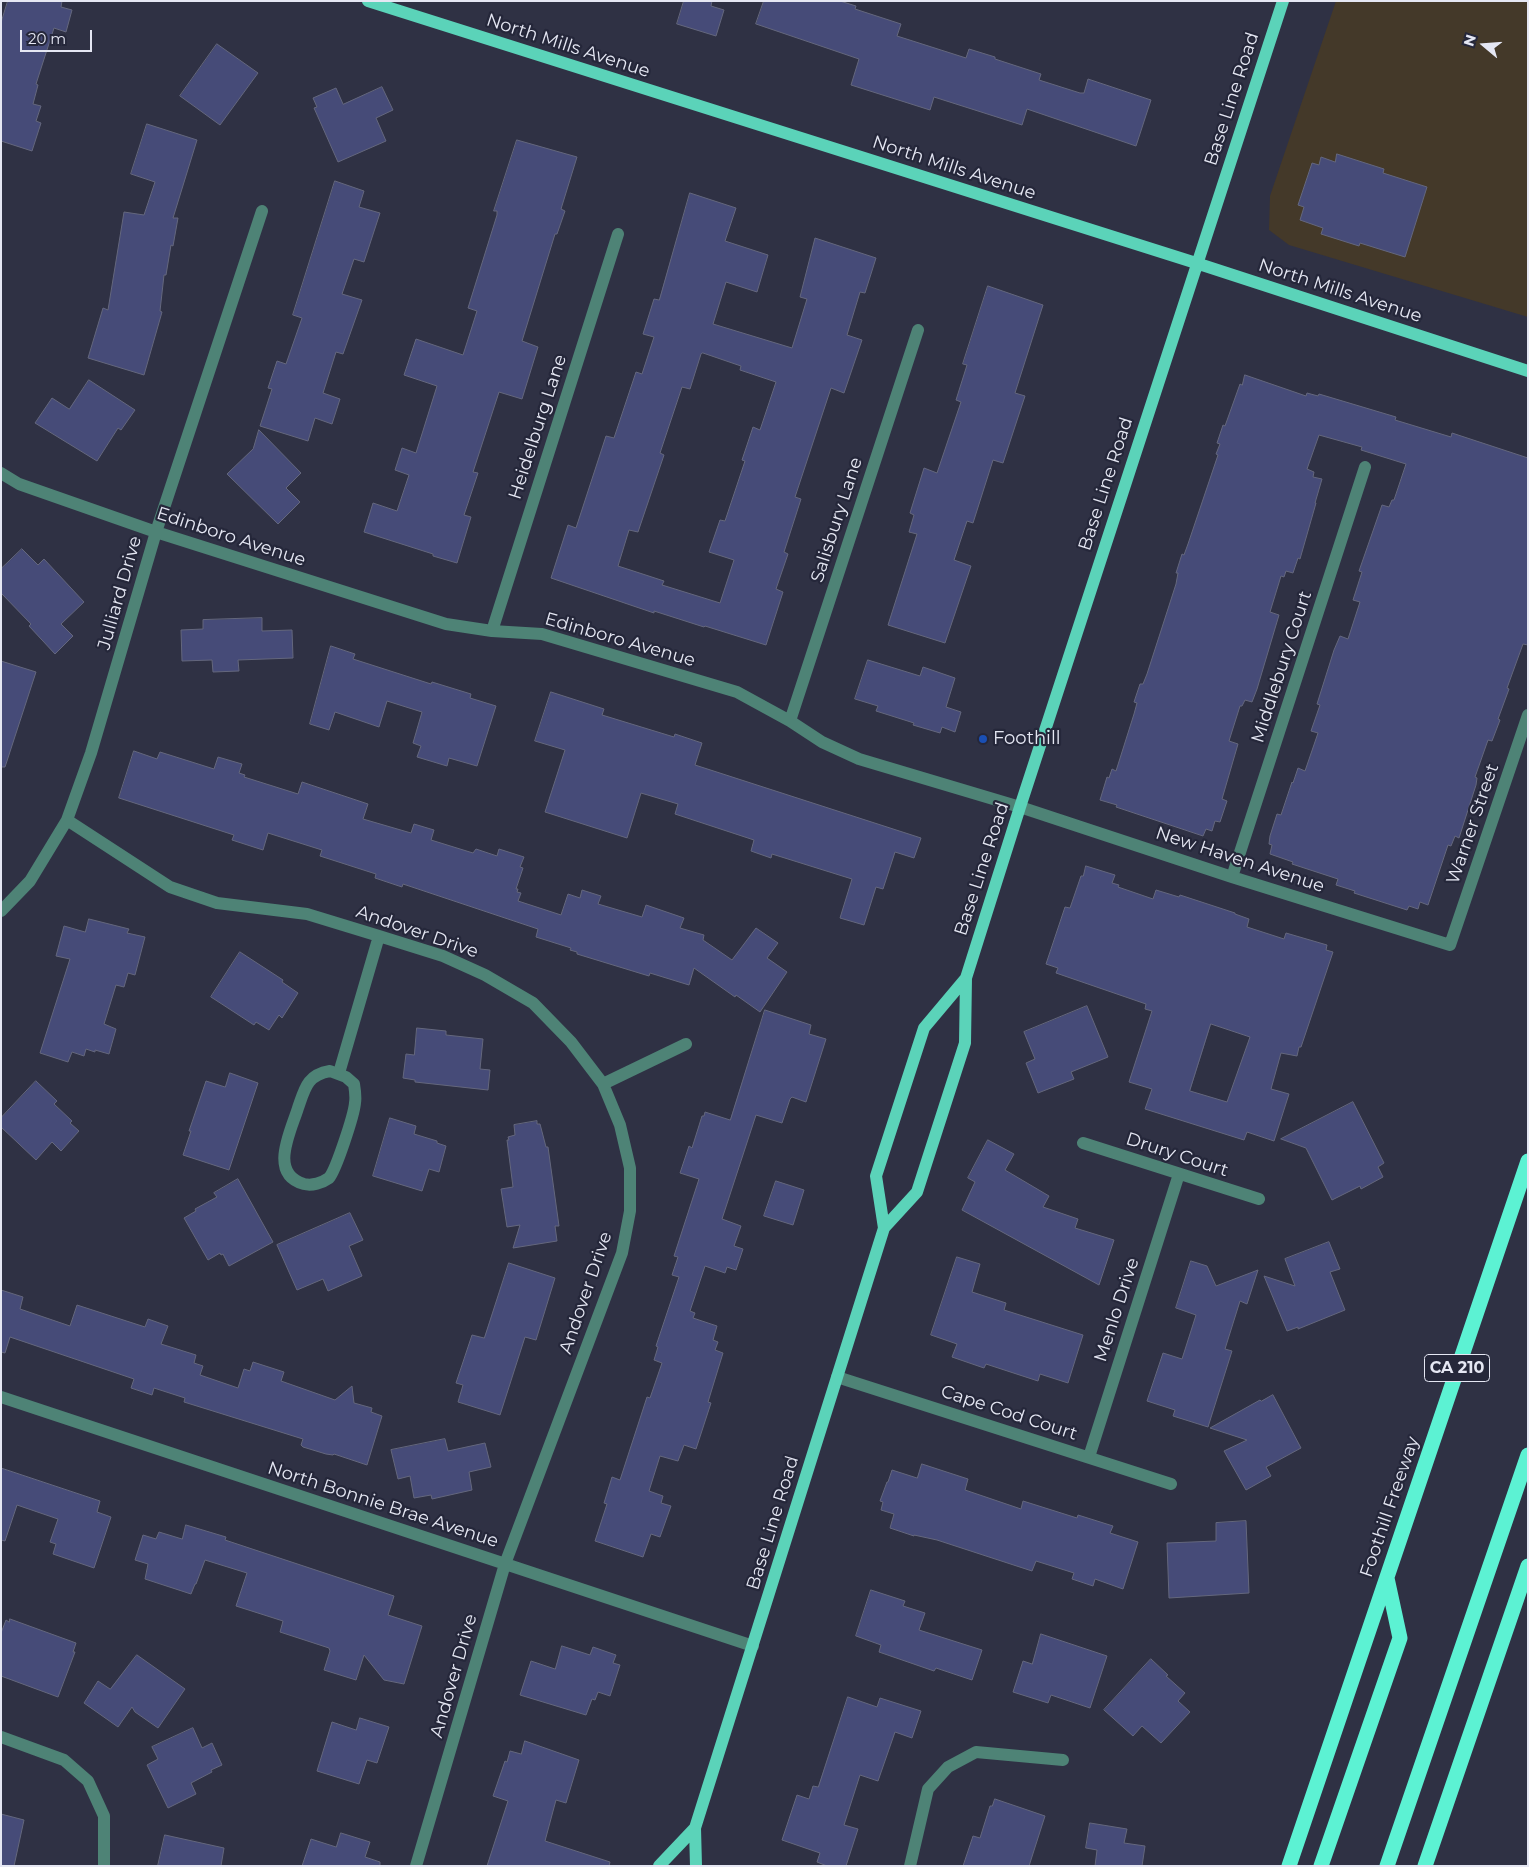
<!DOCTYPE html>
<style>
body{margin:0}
#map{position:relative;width:1529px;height:1867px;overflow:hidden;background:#2f3144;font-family:Montserrat,sans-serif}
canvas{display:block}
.frame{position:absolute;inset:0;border:2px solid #e5e7f3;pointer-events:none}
.north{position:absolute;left:1459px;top:20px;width:50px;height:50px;-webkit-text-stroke:4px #25273a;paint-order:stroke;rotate:288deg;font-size:14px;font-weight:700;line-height:20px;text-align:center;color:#e5e7f3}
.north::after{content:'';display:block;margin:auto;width:18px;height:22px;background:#e5e7f3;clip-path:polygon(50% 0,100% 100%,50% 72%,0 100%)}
.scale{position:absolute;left:20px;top:30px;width:72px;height:22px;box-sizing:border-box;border:2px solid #e5e7f3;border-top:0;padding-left:6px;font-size:15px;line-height:18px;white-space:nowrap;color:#e5e7f3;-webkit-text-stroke:4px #25273a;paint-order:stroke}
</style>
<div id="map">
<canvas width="1529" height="1867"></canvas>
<div class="frame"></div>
<div class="north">N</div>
<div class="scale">20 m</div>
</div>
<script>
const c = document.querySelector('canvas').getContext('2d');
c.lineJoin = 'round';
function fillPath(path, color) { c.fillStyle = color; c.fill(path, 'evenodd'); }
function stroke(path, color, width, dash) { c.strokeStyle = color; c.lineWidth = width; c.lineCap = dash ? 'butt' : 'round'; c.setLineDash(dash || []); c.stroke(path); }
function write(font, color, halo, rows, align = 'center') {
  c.font = font + ' Montserrat,sans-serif'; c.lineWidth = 4.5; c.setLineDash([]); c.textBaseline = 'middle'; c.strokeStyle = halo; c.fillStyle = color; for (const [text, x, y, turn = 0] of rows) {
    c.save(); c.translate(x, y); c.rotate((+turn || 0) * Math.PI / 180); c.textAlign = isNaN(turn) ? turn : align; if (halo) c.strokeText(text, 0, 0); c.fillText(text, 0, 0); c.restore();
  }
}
const commercial = new Path2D(`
 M 1336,1 L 1528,1 L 1528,317 L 1289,245 L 1269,230 L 1270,196 Z`);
const building = new Path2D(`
 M 8,1 L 62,1 L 61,7 L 72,10 L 66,32 L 54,28 L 36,84 L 38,85 L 33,104 L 41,106 L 36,121 L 41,123 L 32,151 L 1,141 L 1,23 Z
 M 684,1 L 712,1 L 711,6 L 724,10 L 716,36 L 677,24 Z
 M 764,1 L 840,1 L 856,6 L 855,9 L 901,24 L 897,36 L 966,58 L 969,49 L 995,57 L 995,59 L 1041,74 L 1039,80 L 1080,93 L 1084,93 L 1088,79 L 1151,100 L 1136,146 L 1027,109 L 1022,125 L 934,97 L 930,110 L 851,85 L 859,59 L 756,24 Z
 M 217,44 L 258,73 L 220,125 L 180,96 Z
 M 382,87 L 393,110 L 376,118 L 386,141 L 338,162 L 314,108 L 317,107 L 313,98 L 336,88 L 343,104 Z
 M 147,124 L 197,140 L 173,218 L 178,218 L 173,246 L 171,245 L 166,275 L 164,275 L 160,311 L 162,312 L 144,375 L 88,358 L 103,308 L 108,310 L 124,212 L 144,215 L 155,182 L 131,174 Z
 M 517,140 L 577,157 L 561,209 L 565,211 L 557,234 L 555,234 L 522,341 L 538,347 L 522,399 L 499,392 L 473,472 L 478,473 L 464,515 L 471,517 L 457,563 L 433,556 L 433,554 L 364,532 L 373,503 L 397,511 L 409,475 L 395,470 L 402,448 L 416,453 L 437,386 L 404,375 L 416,339 L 463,355 L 477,311 L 468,308 L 497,215 L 497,211 L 494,211 Z
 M 1337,154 L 1384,169 L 1383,173 L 1427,187 L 1405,257 L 1360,243 L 1359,246 L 1321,234 L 1323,228 L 1300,220 L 1304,207 L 1298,205 L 1312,163 L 1319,165 L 1321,157 L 1335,162 Z
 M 335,181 L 364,191 L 359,207 L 380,213 L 364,262 L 354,259 L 342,294 L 362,300 L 343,354 L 336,352 L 323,393 L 340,399 L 332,424 L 315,418 L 308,441 L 260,426 L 272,389 L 268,388 L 277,361 L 286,364 L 302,318 L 293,315 Z
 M 690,193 L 736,208 L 725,241 L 768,255 L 757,292 L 726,282 L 713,324 L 792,348 L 807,299 L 800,297 L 815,238 L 876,258 L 865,293 L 860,292 L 847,335 L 862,340 L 844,393 L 831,388 L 795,497 L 801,499 L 784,552 L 788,554 L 776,589 L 783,592 L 766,645 L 705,626 L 704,627 L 654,611 L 654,613 L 551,578 L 568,525 L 576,528 L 606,436 L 614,438 L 636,372 L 642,374 L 654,337 L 643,334 L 654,299 L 659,300 ZM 703,353 L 741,366 L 740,370 L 776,382 L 760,430 L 753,427 L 742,460 L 745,461 L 725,521 L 720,520 L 709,552 L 734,560 L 720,603 L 662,585 L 664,581 L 618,566 L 629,530 L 638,532 L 664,455 L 660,453 L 682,387 L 690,389 L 701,354 Z
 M 988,286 L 1043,305 L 1015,393 L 1025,396 L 1003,463 L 993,460 L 973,523 L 967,521 L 954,560 L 971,566 L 945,643 L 888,625 L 917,534 L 909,532 L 914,515 L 910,513 L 924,468 L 937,473 L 961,402 L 956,400 L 967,365 L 963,364 Z
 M 1245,375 L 1306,396 L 1307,393 L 1318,396 L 1319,394 L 1396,417 L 1395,420 L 1451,437 L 1452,433 L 1528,458 L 1528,645 L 1523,644 L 1507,688 L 1509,689 L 1498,719 L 1500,720 L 1492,741 L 1488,740 L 1475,777 L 1477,778 L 1476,785 L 1459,838 L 1455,836 L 1451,846 L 1448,845 L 1428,905 L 1420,902 L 1418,909 L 1409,906 L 1407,910 L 1354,893 L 1355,891 L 1336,885 L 1338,879 L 1292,864 L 1293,862 L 1270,854 L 1272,845 L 1269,844 L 1270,836 L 1277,814 L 1281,815 L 1292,782 L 1293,783 L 1298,768 L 1305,771 L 1318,733 L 1311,731 L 1320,705 L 1317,704 L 1334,650 L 1340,636 L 1348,639 L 1360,602 L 1353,600 L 1362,572 L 1359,571 L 1382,505 L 1389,507 L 1392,500 L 1394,500 L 1406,464 L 1361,450 L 1362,447 L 1319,435 L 1307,469 L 1314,472 L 1313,477 L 1322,479 L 1315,503 L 1316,503 L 1300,559 L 1298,558 L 1293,573 L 1286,571 L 1284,577 L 1281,576 L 1270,612 L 1279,615 L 1257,689 L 1252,702 L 1245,700 L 1242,706 L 1240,706 L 1229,741 L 1238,744 L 1222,799 L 1227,801 L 1220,822 L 1215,821 L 1212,831 L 1206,829 L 1203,836 L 1116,807 L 1117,805 L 1100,800 L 1107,777 L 1109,778 L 1112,769 L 1116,771 L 1134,714 L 1137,703 L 1134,702 L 1140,684 L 1143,684 L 1147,674 L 1176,584 L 1178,573 L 1176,573 L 1182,554 L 1184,555 L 1188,544 L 1218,455 L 1216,454 L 1220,444 L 1217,443 L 1223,425 L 1225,426 L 1240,384 L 1242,385 Z
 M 89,380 L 135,410 L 121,430 L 118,428 L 97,461 L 35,423 L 52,398 L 69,409 Z
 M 259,430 L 301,473 L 286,488 L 300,502 L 278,524 L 227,474 L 253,449 Z
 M 22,549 L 38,565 L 44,559 L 84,602 L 61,624 L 73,636 L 55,654 L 29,626 L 31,624 L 1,593 L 1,569 Z
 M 262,618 L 262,631 L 292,630 L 293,658 L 238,660 L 239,671 L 213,672 L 212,660 L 182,661 L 181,630 L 203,629 L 203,620 Z
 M 331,646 L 355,654 L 353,659 L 431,684 L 432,682 L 471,694 L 470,698 L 496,706 L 477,766 L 449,758 L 447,766 L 417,757 L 421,746 L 413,743 L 422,712 L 387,701 L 379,727 L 335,712 L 329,730 L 310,724 Z
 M 868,660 L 920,676 L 923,667 L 955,678 L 946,707 L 961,712 L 955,732 L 942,727 L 940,733 L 913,725 L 914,723 L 876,711 L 878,706 L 855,699 Z
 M 1,661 L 36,672 L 5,767 L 1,767 Z
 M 551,692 L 604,709 L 602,715 L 674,737 L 675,734 L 702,743 L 695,765 L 921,838 L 914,858 L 895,852 L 883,889 L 876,887 L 864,925 L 840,918 L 852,879 L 772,854 L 771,858 L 751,851 L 754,840 L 675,814 L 678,804 L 641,793 L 627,838 L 545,812 L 565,750 L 535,741 Z
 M 134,751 L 157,759 L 160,752 L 214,769 L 218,757 L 242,764 L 239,773 L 245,775 L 244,777 L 298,794 L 302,782 L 368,804 L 363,819 L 411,833 L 414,824 L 434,830 L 431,840 L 473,853 L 476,849 L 497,856 L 499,849 L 524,857 L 520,867 L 523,868 L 516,889 L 518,889 L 517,892 L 521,893 L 518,901 L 561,915 L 568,894 L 580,898 L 582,890 L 601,896 L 598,904 L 642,917 L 646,905 L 684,918 L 680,928 L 704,935 L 703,940 L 732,960 L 756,928 L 778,943 L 767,958 L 787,972 L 760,1012 L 736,995 L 735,997 L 694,968 L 689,985 L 650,973 L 649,976 L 577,954 L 577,952 L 570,950 L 571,948 L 536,937 L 538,929 L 403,884 L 402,887 L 375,878 L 376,874 L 320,856 L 322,850 L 268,833 L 263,850 L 232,840 L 234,835 L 119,798 Z
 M 1086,866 L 1115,875 L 1112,883 L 1119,885 L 1118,887 L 1153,899 L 1156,890 L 1179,897 L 1180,895 L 1235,913 L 1235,914 L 1249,919 L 1247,927 L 1284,939 L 1286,933 L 1327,945 L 1326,950 L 1333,952 L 1301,1047 L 1299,1047 L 1297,1056 L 1281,1053 L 1271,1089 L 1289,1094 L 1274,1141 L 1247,1132 L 1244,1140 L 1145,1109 L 1152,1089 L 1129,1082 L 1152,1011 L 1145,1009 L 1146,1004 L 1056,973 L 1058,968 L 1046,964 L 1065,907 L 1070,908 L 1081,876 L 1083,876 ZM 1211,1024 L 1250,1037 L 1227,1102 L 1190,1091 Z
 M 89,919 L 129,929 L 127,933 L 145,937 L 135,975 L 128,973 L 124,987 L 116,985 L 104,1024 L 116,1029 L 109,1054 L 95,1050 L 95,1052 L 86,1049 L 84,1056 L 72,1052 L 68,1062 L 40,1053 L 70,959 L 56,956 L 64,926 L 85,932 Z
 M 240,952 L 283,980 L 282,982 L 298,993 L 282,1018 L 279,1015 L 269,1030 L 256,1022 L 254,1025 L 211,997 Z
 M 1087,1006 L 1108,1057 L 1071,1072 L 1074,1079 L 1038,1093 L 1026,1063 L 1035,1059 L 1024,1032 Z
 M 765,1010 L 811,1025 L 809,1034 L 826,1039 L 806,1102 L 792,1097 L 790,1099 L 782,1123 L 756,1115 L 722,1219 L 741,1226 L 734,1246 L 743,1249 L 736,1270 L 727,1267 L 725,1273 L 705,1266 L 690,1311 L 695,1313 L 693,1318 L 717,1326 L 713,1340 L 718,1342 L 715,1350 L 723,1353 L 708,1402 L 711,1403 L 696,1449 L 684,1445 L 678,1461 L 660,1456 L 649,1491 L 663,1496 L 661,1503 L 671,1506 L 660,1537 L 651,1534 L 643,1557 L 595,1541 L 607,1504 L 604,1503 L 612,1477 L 620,1480 L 647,1397 L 650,1398 L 662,1363 L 654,1360 L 658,1347 L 656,1346 L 679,1277 L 672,1275 L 678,1257 L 674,1256 L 699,1179 L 680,1173 L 689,1146 L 692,1148 L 702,1116 L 704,1116 L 705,1112 L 730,1120 Z
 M 417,1028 L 446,1031 L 446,1035 L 483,1039 L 480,1069 L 490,1070 L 488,1090 L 415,1082 L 415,1080 L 403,1078 L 406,1054 L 414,1055 Z
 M 230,1073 L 258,1083 L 229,1170 L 183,1155 L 191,1131 L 189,1131 L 206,1081 L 225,1087 Z
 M 36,1081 L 57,1101 L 54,1104 L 72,1121 L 70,1123 L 79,1131 L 61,1151 L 52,1142 L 36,1160 L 1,1127 L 1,1118 Z
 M 1353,1102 L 1384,1163 L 1378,1167 L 1383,1177 L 1361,1189 L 1360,1186 L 1332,1200 L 1306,1148 L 1281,1139 Z
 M 390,1118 L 416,1126 L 414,1134 L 437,1141 L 437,1143 L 446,1146 L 439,1172 L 429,1169 L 422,1191 L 373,1176 Z
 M 537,1121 L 537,1124 L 540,1124 L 546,1147 L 548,1147 L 559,1226 L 555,1226 L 557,1241 L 513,1248 L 520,1225 L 507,1227 L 501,1189 L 513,1187 L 507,1140 L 509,1140 L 508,1137 L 515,1135 L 514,1125 Z
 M 988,1140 L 1014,1154 L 1005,1170 L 1049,1196 L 1043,1207 L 1078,1219 L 1075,1228 L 1114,1240 L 1099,1285 L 962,1210 L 975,1182 L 968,1178 Z
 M 238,1179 L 273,1242 L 229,1266 L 223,1254 L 221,1255 L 220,1253 L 208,1260 L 184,1218 L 196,1211 L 195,1209 L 217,1197 L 214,1193 Z
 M 776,1181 L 804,1190 L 793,1225 L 764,1216 Z
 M 350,1213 L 363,1240 L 349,1246 L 362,1276 L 328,1291 L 323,1279 L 297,1290 L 277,1245 Z
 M 1329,1242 L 1340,1269 L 1330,1272 L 1345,1310 L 1298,1329 L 1298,1327 L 1287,1331 L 1264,1276 L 1295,1286 L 1285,1259 Z
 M 957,1257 L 980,1264 L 972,1292 L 1006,1303 L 1004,1310 L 1083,1335 L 1068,1383 L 1040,1374 L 1038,1381 L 986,1364 L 984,1368 L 952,1357 L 957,1344 L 931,1335 Z
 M 1191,1261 L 1207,1266 L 1216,1286 L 1258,1270 L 1247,1304 L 1240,1301 L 1225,1349 L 1232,1351 L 1208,1427 L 1173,1416 L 1175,1410 L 1147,1401 L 1163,1353 L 1182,1359 L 1196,1315 L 1176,1308 Z
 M 509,1263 L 555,1278 L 536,1340 L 525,1337 L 500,1415 L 458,1402 L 463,1385 L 456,1383 L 472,1335 L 484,1338 Z
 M 1,1290 L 23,1297 L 20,1309 L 70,1326 L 77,1305 L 145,1327 L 148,1319 L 168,1326 L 161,1344 L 196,1355 L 194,1363 L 203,1366 L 200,1375 L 238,1388 L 244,1369 L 250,1371 L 253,1362 L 284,1372 L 281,1381 L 335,1400 L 352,1386 L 354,1403 L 372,1408 L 371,1412 L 382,1416 L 367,1465 L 334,1454 L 333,1455 L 326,1454 L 303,1447 L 301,1445 L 303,1439 L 184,1402 L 185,1398 L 154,1388 L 152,1395 L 131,1388 L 134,1379 L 10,1337 L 5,1353 L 1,1352 Z
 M 1273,1395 L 1301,1448 L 1266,1467 L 1271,1476 L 1246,1490 L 1224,1451 L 1247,1440 L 1210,1428 L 1260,1400 L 1261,1401 Z
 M 445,1439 L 448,1451 L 485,1443 L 491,1467 L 469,1472 L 472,1490 L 432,1499 L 431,1495 L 414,1498 L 410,1476 L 398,1479 L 391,1450 Z
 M 922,1464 L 968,1479 L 965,1490 L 1021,1509 L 1023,1501 L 1077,1518 L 1078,1515 L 1113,1526 L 1110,1533 L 1138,1542 L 1123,1589 L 1095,1579 L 1093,1586 L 1072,1579 L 1074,1573 L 1036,1561 L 1032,1571 L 937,1540 L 914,1535 L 914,1536 L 890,1528 L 894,1514 L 881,1510 L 883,1502 L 880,1501 L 887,1482 L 888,1482 L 892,1470 L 917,1478 Z
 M 1,1468 L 100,1501 L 97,1512 L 111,1517 L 94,1568 L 53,1554 L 56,1544 L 50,1542 L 58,1519 L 17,1505 L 5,1541 L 1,1540 Z
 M 1246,1521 L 1249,1593 L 1169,1598 L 1167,1543 L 1216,1541 L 1216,1523 Z
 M 186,1525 L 226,1537 L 225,1540 L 394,1596 L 388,1615 L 422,1626 L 404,1684 L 384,1680 L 364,1655 L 356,1680 L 324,1670 L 330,1651 L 329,1648 L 280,1632 L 283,1621 L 236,1606 L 247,1573 L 205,1560 L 196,1584 L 195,1584 L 191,1594 L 145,1579 L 148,1564 L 135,1560 L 143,1535 L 156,1539 L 159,1532 L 182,1539 Z
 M 871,1590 L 905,1601 L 903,1606 L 925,1613 L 919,1630 L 982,1650 L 972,1680 L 936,1668 L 934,1671 L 879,1652 L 881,1645 L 856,1636 Z
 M 10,1619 L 76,1643 L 73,1652 L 75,1652 L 58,1697 L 1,1676 L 1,1633 L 6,1620 L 9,1622 Z
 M 1041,1634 L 1107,1656 L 1090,1708 L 1051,1695 L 1048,1703 L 1013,1692 L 1023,1661 L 1032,1664 Z
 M 562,1646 L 590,1655 L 593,1647 L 616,1655 L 613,1663 L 620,1665 L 610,1696 L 598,1692 L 595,1700 L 592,1699 L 586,1715 L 520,1695 L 531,1661 L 555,1669 Z
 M 137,1655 L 185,1689 L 158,1728 L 135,1712 L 132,1707 L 118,1727 L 84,1703 L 98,1681 L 110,1689 Z
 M 1151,1659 L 1168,1675 L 1166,1676 L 1185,1693 L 1178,1701 L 1190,1712 L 1161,1743 L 1142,1726 L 1133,1736 L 1104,1710 Z
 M 848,1697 L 877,1707 L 880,1698 L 921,1711 L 912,1738 L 895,1732 L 878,1781 L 860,1775 L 844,1825 L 858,1829 L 846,1866 L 827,1866 L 817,1862 L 820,1853 L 782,1840 L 797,1795 L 809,1799 L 813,1786 L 818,1787 Z
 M 360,1718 L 389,1727 L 377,1763 L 367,1760 L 359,1784 L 317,1771 L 332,1722 L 356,1730 Z
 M 193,1728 L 202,1748 L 212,1743 L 222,1765 L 211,1770 L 212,1772 L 191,1783 L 196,1794 L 168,1808 L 147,1765 L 158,1759 L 152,1747 Z
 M 525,1741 L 579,1760 L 566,1803 L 556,1800 L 545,1841 L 610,1862 L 609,1866 L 487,1866 L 508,1801 L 493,1796 L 505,1761 L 507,1762 L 510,1751 L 521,1754 Z
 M 995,1799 L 1045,1816 L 1029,1866 L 963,1866 L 973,1836 L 980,1838 L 990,1806 L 992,1806 Z
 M 1,1814 L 24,1820 L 14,1866 L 1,1866 Z
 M 1090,1823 L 1127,1829 L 1124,1843 L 1145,1846 L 1142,1866 L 1095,1866 L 1097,1850 L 1086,1848 Z
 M 341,1833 L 370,1842 L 365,1857 L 380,1862 L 380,1866 L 302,1866 L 311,1839 L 336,1847 Z
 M 165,1835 L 224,1848 L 221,1866 L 158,1866 Z`);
const minor = new Path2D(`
 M 1,473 L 19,484 L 156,532 L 446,624 L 492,631 L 542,634 L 737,692 L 790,721 L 822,742 L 859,759 L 1020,807 L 1232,877 L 1450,945 L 1528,715
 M 492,631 L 618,234
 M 790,721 L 918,330
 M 67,820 L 170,887 L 217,903 L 307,914 L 379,936 L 443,956 L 485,975 L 533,1003 L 571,1042 L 603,1084 L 620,1125 L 630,1168 L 630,1211 L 622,1253 L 505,1564 L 416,1866
 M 1232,877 L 1365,467
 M 1,911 L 30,881 L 67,820 L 91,753 L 156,532 L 262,211
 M 330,1071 L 346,1077 L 354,1084 C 355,1090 356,1097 355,1103 C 354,1115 336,1170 329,1178 C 322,1183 312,1186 304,1184 C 268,1174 291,1131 298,1108 C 305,1088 307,1075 330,1071 Z
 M 339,1073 L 379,936
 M 603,1084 L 686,1044
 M 1083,1143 L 1259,1199
 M 837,1377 L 1171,1484
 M 1,1397 L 753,1646
 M 1089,1457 L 1179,1174
 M 1,1737 L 64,1760 L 88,1781 L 104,1816 L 104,1866
 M 910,1866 L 928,1789 L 948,1767 L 976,1752 L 1063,1760`);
const major = new Path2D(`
 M 368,1 L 1196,263 L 1528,371
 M 884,1228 L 917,1192 L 965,1043 L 966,978 L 1020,807 L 1283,1
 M 659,1866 L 695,1828
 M 696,1866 L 695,1828 L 884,1228 L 876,1176 L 924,1028 L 966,978`);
const highway = new Path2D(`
 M 1289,1866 L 1528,1161
 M 1321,1866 L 1400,1638 L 1387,1578
 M 1387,1866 L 1528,1455
 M 1425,1866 L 1528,1566`);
const markers = [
 [983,739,5,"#1a4fb4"]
];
const shields = [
 [1457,1368,65]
];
const shieldNames = [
 ["CA 210",1457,1368]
];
const streetNames = [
 ["North Mills Avenue",568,46,18],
 ["Base Line Road",1232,99,-72],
 ["North Mills Avenue",954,168,18],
 ["North Mills Avenue",1340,291,18],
 ["Heidelburg Lane",538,427,-72],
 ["Base Line Road",1106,484,-72],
 ["Salisbury Lane",837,520,-72],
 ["Edinboro Avenue",231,537,18],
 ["Julliard Drive",120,593,-74],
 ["Edinboro Avenue",620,640,16],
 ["Middlebury Court",1282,667,-72],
 ["Warner Street",1473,824,-71],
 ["New Haven Avenue",1240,860,18],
 ["Base Line Road",982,869,-72],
 ["Andover Drive",417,932,19],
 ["Drury Court",1177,1155,18],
 ["Andover Drive",586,1293,-71],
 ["Menlo Drive",1117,1310,-72],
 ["Cape Cod Court",1009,1413,18],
 ["North Bonnie Brae Avenue",383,1505,18],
 ["Foothill Freeway",1390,1507,-71],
 ["Base Line Road",773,1523,-73],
 ["Andover Drive",454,1676,-74]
];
const poiNames = [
 ["Foothill",993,739]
];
fillPath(commercial, '#443929');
fillPath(building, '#464b78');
stroke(building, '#64677d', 1);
stroke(minor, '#4e8376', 12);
stroke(major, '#5bd3b9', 12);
stroke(highway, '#5cf2d3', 15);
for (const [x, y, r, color] of markers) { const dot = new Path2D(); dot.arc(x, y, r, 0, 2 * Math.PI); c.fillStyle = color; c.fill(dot); stroke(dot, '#25273a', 2); }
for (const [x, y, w] of shields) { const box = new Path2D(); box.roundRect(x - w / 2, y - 13.5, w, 27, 4); c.fillStyle = '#25273a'; c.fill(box); stroke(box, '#e5e7f3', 1); }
write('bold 16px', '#e5e7f3', null, shieldNames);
write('18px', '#e5e7f3', '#25273a', streetNames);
write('18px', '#e5e7f3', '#25273a', poiNames, 'left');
</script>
